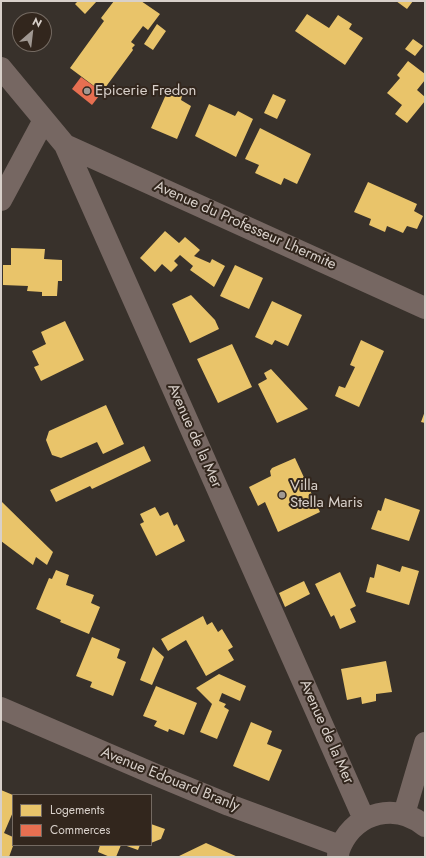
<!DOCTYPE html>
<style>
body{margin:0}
#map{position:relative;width:426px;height:858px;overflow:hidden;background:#38312b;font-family:Jost,sans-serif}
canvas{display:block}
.frame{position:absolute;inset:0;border:2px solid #d8d0ca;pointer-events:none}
.legend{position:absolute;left:12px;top:794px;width:140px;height:52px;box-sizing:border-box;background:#32261d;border:1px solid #746a62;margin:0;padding:5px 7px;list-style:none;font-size:12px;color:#d8d0ca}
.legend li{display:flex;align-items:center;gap:8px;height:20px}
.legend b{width:20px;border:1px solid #746a62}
.north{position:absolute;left:12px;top:12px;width:40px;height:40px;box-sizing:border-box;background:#32261d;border:1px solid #746a62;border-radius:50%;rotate:28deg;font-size:11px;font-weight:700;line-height:16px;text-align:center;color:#d8d0ca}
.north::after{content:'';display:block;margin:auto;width:14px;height:18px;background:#a09892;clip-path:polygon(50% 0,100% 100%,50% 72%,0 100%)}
</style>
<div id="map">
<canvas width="426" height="858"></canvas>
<div class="frame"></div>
<ul class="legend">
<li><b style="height:11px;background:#e9c46a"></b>Logements</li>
<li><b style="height:11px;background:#e76f51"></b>Commerces</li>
</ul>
<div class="north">N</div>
</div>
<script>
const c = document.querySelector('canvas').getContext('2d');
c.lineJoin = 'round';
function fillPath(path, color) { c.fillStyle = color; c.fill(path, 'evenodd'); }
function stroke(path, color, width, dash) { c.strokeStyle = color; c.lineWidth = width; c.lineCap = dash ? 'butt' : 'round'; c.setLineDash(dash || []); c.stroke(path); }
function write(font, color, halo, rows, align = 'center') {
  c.font = font + ' Jost,sans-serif'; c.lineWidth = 4; c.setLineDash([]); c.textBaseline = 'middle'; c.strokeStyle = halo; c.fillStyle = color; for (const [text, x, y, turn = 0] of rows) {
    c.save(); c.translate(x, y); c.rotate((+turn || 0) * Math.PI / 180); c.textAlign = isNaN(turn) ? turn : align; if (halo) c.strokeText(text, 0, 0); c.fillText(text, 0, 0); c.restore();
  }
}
const homes = new Path2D(`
 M 78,1 L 97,1 L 85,14 L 75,4 Z
 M 114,1 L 141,1 L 160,14 L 148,30 L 143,26 L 131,42 L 135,45 L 132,48 L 133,50 L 102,92 L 70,68 L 104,21 L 101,18 Z
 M 396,1 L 413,1 L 407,9 Z
 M 307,14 L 329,28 L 338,15 L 352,24 L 349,29 L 363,38 L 345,65 L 295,31 Z
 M 157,24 L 166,31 L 153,50 L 144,44 Z
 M 413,39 L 423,46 L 415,56 L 405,49 Z
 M 408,61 L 425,74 L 425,80 L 417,90 L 425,97 L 425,101 L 407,123 L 395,114 L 402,105 L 387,93 L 400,78 L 397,75 Z
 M 168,90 L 182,96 L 181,100 L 191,106 L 177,139 L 151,128 Z
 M 273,94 L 286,100 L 277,119 L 264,113 Z
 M 209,104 L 235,116 L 238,111 L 253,119 L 236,157 L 195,136 Z
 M 260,128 L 311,154 L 297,184 L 284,178 L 281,185 L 255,173 L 259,165 L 245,159 Z
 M 368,182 L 417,204 L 414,211 L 423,216 L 417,229 L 407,226 L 403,233 L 387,226 L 385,232 L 369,225 L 371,219 L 354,212 Z
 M 165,231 L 179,243 L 185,237 L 200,250 L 194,256 L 210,263 L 212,259 L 225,266 L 214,287 L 190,270 L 193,266 L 180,255 L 174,261 L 178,265 L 171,272 L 162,264 L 155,272 L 140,258 Z
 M 11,248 L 45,249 L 44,259 L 62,260 L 62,281 L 58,281 L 57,296 L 42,296 L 42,292 L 27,291 L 28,286 L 3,285 L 3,265 L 11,265 Z
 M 235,265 L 263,278 L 249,309 L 220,296 Z
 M 191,295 L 215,320 L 219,329 L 190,343 L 172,304 Z
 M 272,301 L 302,315 L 288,346 L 275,340 L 272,345 L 255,337 Z
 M 65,321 L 84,360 L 41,381 L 34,367 L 39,365 L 32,351 L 46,344 L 41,332 Z
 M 361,340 L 384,351 L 359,407 L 335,396 L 339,386 L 345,388 L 355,367 L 350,365 Z
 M 232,344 L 252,387 L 218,403 L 197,359 Z
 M 271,369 L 308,409 L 277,423 L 258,384 L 267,379 L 264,373 Z
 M 106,405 L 124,444 L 103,454 L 97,442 L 61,458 L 52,455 L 46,440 L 49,431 Z
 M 425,411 L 425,423 L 421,422 Z
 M 144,446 L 151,461 L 92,489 L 90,486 L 56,502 L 50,490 Z
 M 295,458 L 320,512 L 278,532 L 265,502 L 258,506 L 249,487 L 271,476 L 270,471 L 272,468 Z
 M 385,498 L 420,510 L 409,541 L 371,529 L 378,510 L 381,511 Z
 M 2,502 L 53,552 L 47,565 L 36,557 L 33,565 L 1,541 L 1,503 Z
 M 155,507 L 160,516 L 168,512 L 174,526 L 177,524 L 185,541 L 156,556 L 140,524 L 144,522 L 140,514 Z
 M 377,564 L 400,572 L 402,566 L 419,571 L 409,605 L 366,592 L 370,577 L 374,578 Z
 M 56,570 L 69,575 L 66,585 L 94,595 L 91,603 L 100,607 L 89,634 L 60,622 L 61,620 L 36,609 L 49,578 L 52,579 Z
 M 340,572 L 356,606 L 350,609 L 356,622 L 340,629 L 334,615 L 331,617 L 315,584 Z
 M 304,581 L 310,594 L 285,607 L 279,593 Z
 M 203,616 L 207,625 L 212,622 L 218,632 L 222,629 L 233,647 L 228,650 L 234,660 L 206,676 L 186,640 L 168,651 L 161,639 Z
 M 92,637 L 120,649 L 117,658 L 126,662 L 113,696 L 90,687 L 92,682 L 76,676 Z
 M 153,647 L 164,657 L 152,685 L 140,680 Z
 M 386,661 L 392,692 L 376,694 L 376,701 L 362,704 L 361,697 L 347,700 L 341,669 Z
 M 219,674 L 246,686 L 240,701 L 222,693 L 219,701 L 226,704 L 224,707 L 229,710 L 217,739 L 200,732 L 212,704 L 196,688 Z
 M 156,686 L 197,703 L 184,735 L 169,729 L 168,732 L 154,726 L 157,721 L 143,716 Z
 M 251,722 L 272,731 L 267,744 L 282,750 L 269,781 L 233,766 Z
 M 1,790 L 13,795 L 13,812 L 4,833 L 13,837 L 13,846 L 9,857 L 1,857 Z
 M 151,824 L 165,829 L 161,839 L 151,843 Z
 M 206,843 L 238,857 L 177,857 Z
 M 100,845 L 121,845 L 116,857 L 110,857 L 98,852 Z
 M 124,845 L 140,845 L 138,850 Z`);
const shops = new Path2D(`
 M 81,77 L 102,92 L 92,105 L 72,89 Z`);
const minor = new Path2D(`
 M 1,68 L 65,145 L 364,819
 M 65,145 L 425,308
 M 1,200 L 44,120
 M 1,708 L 154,774 L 229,805 L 340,846
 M 404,814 L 425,743
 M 338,857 C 338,853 339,849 341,845 C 357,812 396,802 425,826`);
const markers = [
 [87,91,4,"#a09892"],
 [282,495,4,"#a09892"]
];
const poiNames = [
 ["Epicerie Fredon",95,91],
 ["Villa",290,486],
 ["Stella Maris",290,503]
];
const streetNames = [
 ["Avenue du Professeur Lhermite",245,226,24],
 ["Avenue de la Mer",194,436,66],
 ["Avenue de la Mer",326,732,66],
 ["Avenue Edouard Branly",170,780,22]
];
fillPath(homes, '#e9c46a');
fillPath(shops, '#e76f51');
stroke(minor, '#766762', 22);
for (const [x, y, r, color] of markers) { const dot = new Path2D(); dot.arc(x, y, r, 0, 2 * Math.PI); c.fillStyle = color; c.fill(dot); stroke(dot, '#32261d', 1.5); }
write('15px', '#d8d0ca', '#32261d', poiNames, 'left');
write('15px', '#d8d0ca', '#32261d', streetNames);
</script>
